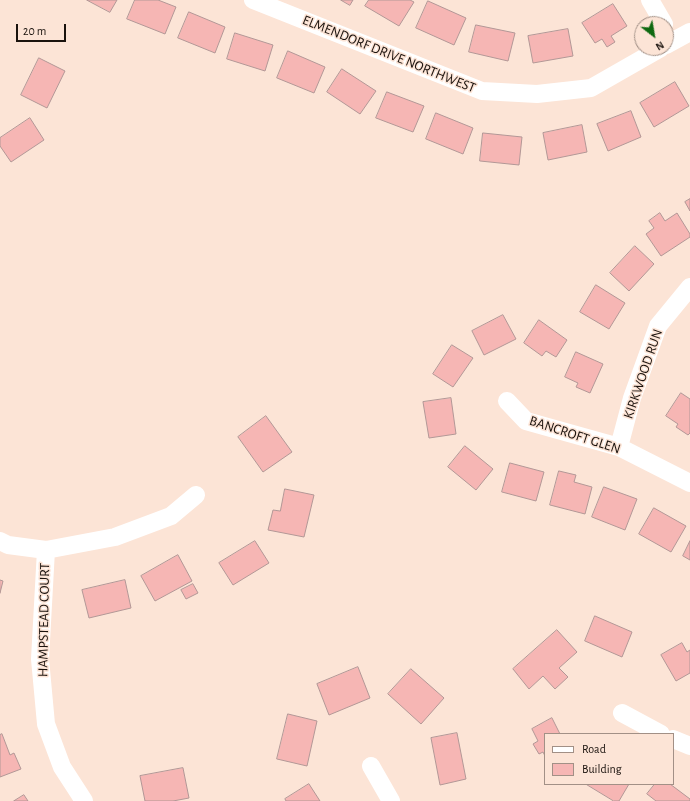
<!DOCTYPE html>
<style>
body{margin:0}
#map{position:relative;width:690px;height:801px;overflow:hidden;background:#fce4d6;font-family:"Alegreya Sans",sans-serif}
canvas{display:block}
.legend{position:absolute;left:544px;top:733px;width:130px;height:52px;box-sizing:border-box;background:#fce4d6;border:1px solid #a29086;margin:0;padding:5px 7px;list-style:none;font-size:12px;color:#1a120d}
.legend li{display:flex;align-items:center;gap:8px;height:20px}
.legend b{width:20px;border:1px solid #a29086}
.north{position:absolute;left:634px;top:16px;width:40px;height:40px;box-sizing:border-box;background:#fce4d6;border:1px solid #a29086;border-radius:50%;rotate:149deg;font-size:11px;font-weight:700;line-height:16px;text-align:center;color:#1a120d}
.north::after{content:'';display:block;margin:auto;width:14px;height:18px;background:#0e6910;clip-path:polygon(50% 0,100% 100%,50% 72%,0 100%)}
.scale{position:absolute;left:16px;top:24px;width:50px;height:18px;box-sizing:border-box;border:2px solid #1a120d;border-top:0;padding-left:5px;font-size:12px;line-height:14px;white-space:nowrap;color:#1a120d;-webkit-text-stroke:3px #fce4d6;paint-order:stroke}
</style>
<div id="map">
<canvas width="690" height="801"></canvas>
<ul class="legend">
<li><b style="height:5px;background:#fff"></b>Road</li>
<li><b style="height:11px;background:#f6b6b4"></b>Building</li>
</ul>
<div class="north">N</div>
<div class="scale">20 m</div>
</div>
<script>
const c = document.querySelector('canvas').getContext('2d');
c.lineJoin = 'round';
function fillPath(path, color) { c.fillStyle = color; c.fill(path, 'evenodd'); }
function stroke(path, color, width, dash) { c.strokeStyle = color; c.lineWidth = width; c.lineCap = dash ? 'butt' : 'round'; c.setLineDash(dash || []); c.stroke(path); }
function write(font, color, halo, rows, align = 'center') {
  c.font = font + ' "Alegreya Sans",sans-serif'; c.lineWidth = 3; c.setLineDash([]); c.textBaseline = 'middle'; c.strokeStyle = halo; c.fillStyle = color; for (const [text, x, y, turn = 0] of rows) {
    c.save(); c.translate(x, y); c.rotate((+turn || 0) * Math.PI / 180); c.textAlign = isNaN(turn) ? turn : align; if (halo) c.strokeText(text, 0, 0); c.fillText(text, 0, 0); c.restore();
  }
}
const building = new Path2D(`
 M 87,0 L 117,0 L 110,12 Z
 M 135,0 L 158,0 L 176,7 L 165,34 L 127,19 Z
 M 341,0 L 353,0 L 350,5 Z
 M 369,0 L 410,0 L 414,2 L 399,26 L 365,6 Z
 M 428,1 L 466,18 L 454,45 L 416,28 Z
 M 613,4 L 627,26 L 611,36 L 615,42 L 607,47 L 602,39 L 595,43 L 582,23 Z
 M 189,12 L 225,27 L 215,53 L 178,38 Z
 M 476,25 L 515,33 L 508,61 L 469,52 Z
 M 568,29 L 573,56 L 533,63 L 528,36 Z
 M 235,33 L 273,45 L 265,71 L 227,59 Z
 M 288,51 L 325,67 L 314,93 L 277,78 Z
 M 39,58 L 65,71 L 47,108 L 21,95 Z
 M 342,69 L 376,91 L 360,114 L 327,92 Z
 M 675,82 L 689,106 L 654,127 L 640,103 Z
 M 387,92 L 424,106 L 413,132 L 376,118 Z
 M 631,111 L 641,137 L 608,151 L 597,124 Z
 M 436,113 L 473,128 L 463,154 L 426,139 Z
 M 30,118 L 44,140 L 11,162 L 0,146 L 0,138 Z
 M 582,125 L 587,152 L 548,160 L 543,133 Z
 M 483,133 L 522,137 L 519,165 L 480,161 Z
 M 690,199 L 690,211 L 685,202 Z
 M 660,213 L 665,221 L 677,213 L 690,234 L 690,237 L 661,256 L 646,234 L 654,228 L 649,221 Z
 M 635,246 L 654,264 L 629,291 L 610,273 Z
 M 596,285 L 625,303 L 609,329 L 580,312 Z
 M 503,315 L 516,339 L 484,355 L 472,331 Z
 M 539,320 L 567,340 L 556,357 L 546,351 L 542,356 L 524,343 Z
 M 452,345 L 473,358 L 453,387 L 433,374 Z
 M 576,352 L 603,364 L 590,393 L 576,387 L 578,383 L 565,377 Z
 M 681,393 L 690,399 L 690,433 L 688,435 L 676,427 L 678,424 L 666,416 Z
 M 451,398 L 456,434 L 429,438 L 423,402 Z
 M 266,416 L 292,452 L 263,472 L 238,437 Z
 M 465,446 L 493,469 L 476,490 L 448,467 Z
 M 510,463 L 544,472 L 536,501 L 502,492 Z
 M 559,471 L 576,475 L 574,482 L 592,487 L 585,514 L 550,505 Z
 M 604,487 L 637,499 L 625,530 L 592,517 Z
 M 285,489 L 314,495 L 304,537 L 268,530 L 273,510 L 280,511 Z
 M 654,508 L 686,526 L 671,552 L 639,534 Z
 M 255,541 L 269,563 L 233,585 L 219,563 Z
 M 690,541 L 690,560 L 683,556 Z
 M 178,555 L 192,581 L 155,601 L 141,576 Z
 M 0,580 L 3,581 L 0,593 Z
 M 125,580 L 131,608 L 89,618 L 82,590 Z
 M 193,584 L 198,593 L 186,599 L 181,590 Z
 M 595,616 L 632,632 L 622,657 L 585,641 Z
 M 557,630 L 577,652 L 559,668 L 568,677 L 555,689 L 543,676 L 529,689 L 513,669 Z
 M 682,643 L 687,652 L 690,650 L 690,673 L 676,681 L 661,655 Z
 M 358,667 L 370,698 L 329,715 L 317,684 Z
 M 411,669 L 444,698 L 421,724 L 388,694 Z
 M 288,714 L 317,721 L 307,766 L 277,759 Z
 M 552,718 L 560,734 L 545,734 L 545,756 L 543,752 L 539,754 L 533,744 L 538,741 L 532,729 Z
 M 457,733 L 466,779 L 440,785 L 431,738 Z
 M 2,734 L 10,755 L 14,753 L 21,769 L 0,777 L 0,735 Z
 M 183,768 L 189,798 L 173,801 L 145,801 L 140,776 Z
 M 309,784 L 320,801 L 286,801 L 285,799 Z
 M 586,784 L 629,784 L 619,801 L 614,801 Z
 M 655,784 L 670,784 L 690,799 L 690,801 L 656,801 L 647,794 Z
 M 24,795 L 28,801 L 14,801 Z`);
const street = new Path2D(`
 M 253,0 L 482,91 L 537,94 L 591,88 L 661,48
 M 650,0 L 664,24
 M 666,45 L 690,32
 M 507,401 L 526,421 L 619,447 L 690,483
 M 619,447 L 632,398 L 658,326 L 690,287
 M 0,541 L 8,545 L 46,550 L 115,537 L 171,516 L 196,495
 M 46,550 L 40,659 L 46,724 L 62,767 L 84,801
 M 622,713 L 661,734
 M 673,739 L 690,746
 M 371,766 L 391,801`);
const streetNames = [
 ["ELMENDORF DRIVE NORTHWEST",389,54,22],
 ["KIRKWOOD RUN",643,374,-71],
 ["BANCROFT GLEN",575,435,18],
 ["HAMPSTEAD COURT",44,620,-89]
];
fillPath(building, '#f6b6b4');
stroke(building, '#b29796', 1);
stroke(street, '#fff', 18);
write('14px', '#1a120d', '#fce4d6', streetNames);
</script>
